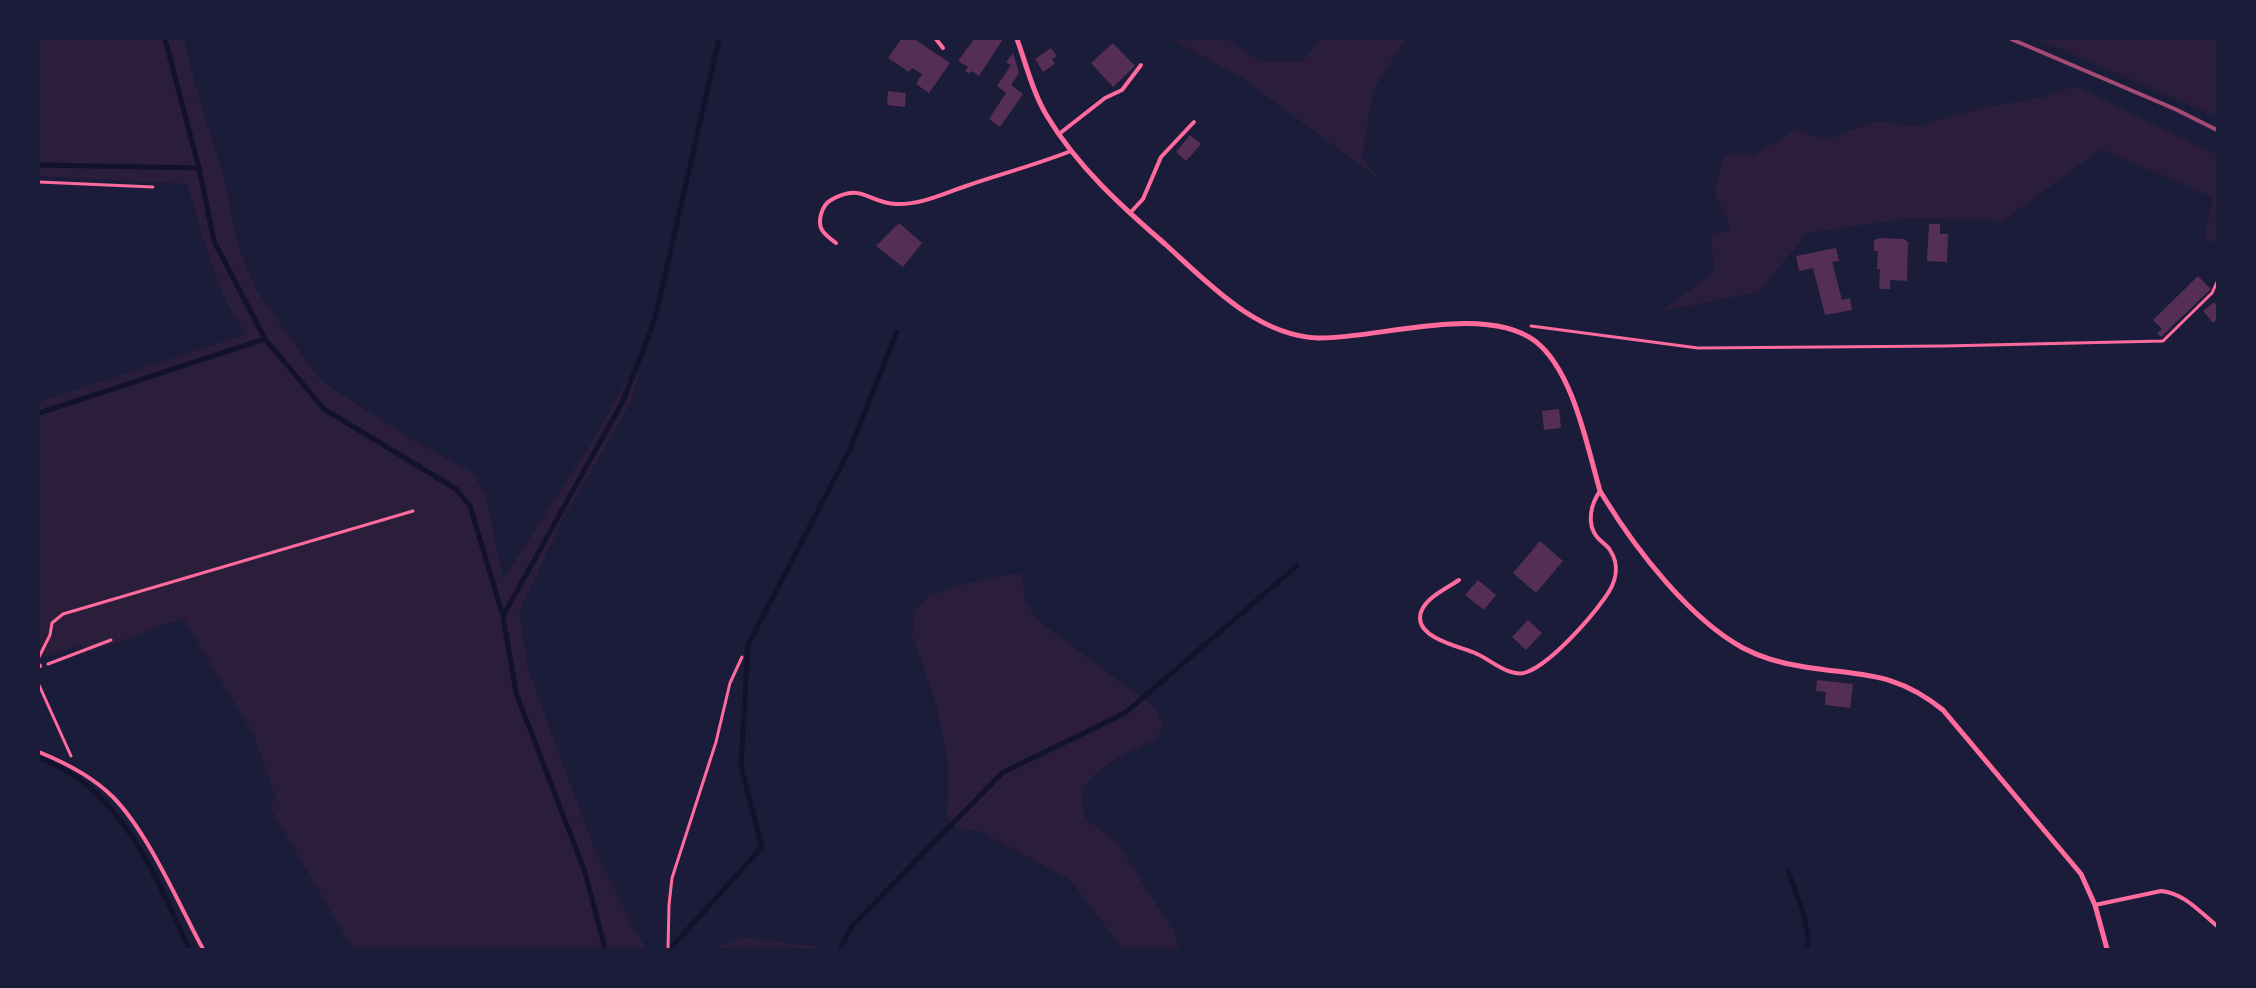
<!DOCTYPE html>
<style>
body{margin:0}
#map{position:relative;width:2256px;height:988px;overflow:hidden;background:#1b1b3a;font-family:"PT Sans",sans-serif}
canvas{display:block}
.frame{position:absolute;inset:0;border:40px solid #1b1b3a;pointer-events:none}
</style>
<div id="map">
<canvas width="2256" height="988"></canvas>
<div class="frame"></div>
</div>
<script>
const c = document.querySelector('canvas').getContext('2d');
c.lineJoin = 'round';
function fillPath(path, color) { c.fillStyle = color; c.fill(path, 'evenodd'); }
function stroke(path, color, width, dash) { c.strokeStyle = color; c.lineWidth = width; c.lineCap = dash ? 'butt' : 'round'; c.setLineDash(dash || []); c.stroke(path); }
const green = new Path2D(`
 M 39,39 L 184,39 L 196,88 L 223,174 L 237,243 L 255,288 L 320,380 L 414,441 L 472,472 L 485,493 L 503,580 L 588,448 L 628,379 L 639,374 L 631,402 L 564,517 L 519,611 L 528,669 L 594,848 L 634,929 L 647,949 L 353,949 L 270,807 L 276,798 L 254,735 L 183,618 L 91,652 L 81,645 L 49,656 L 39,654 L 39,402 L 247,334 C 216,296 202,231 187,184 L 39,176 Z
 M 1172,39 L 1227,39 L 1260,61 L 1301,62 L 1321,39 L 1405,39 L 1373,91 L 1362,158 L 1379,179 L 1242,78 Z
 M 2038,39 L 2217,39 L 2217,117 Z
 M 2075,86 L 2217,155 L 2217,243 L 2204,239 L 2213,197 L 2101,149 L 2003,221 L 1911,218 L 1807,233 L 1759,292 L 1662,311 L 1715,271 L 1710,237 L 1731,228 L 1714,192 L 1724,155 L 1754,155 L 1797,129 L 1824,140 L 1878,121 L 1922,127 L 1937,120 L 1987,107 L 2044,97 Z
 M 1022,574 L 1025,602 L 1040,622 L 1155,708 L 1163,724 L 1158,738 C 1135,750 1086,768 1082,796 C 1081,802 1085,812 1086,819 L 1118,844 L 1174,932 L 1179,949 L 1123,949 L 1069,879 L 982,832 L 957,828 L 947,818 L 948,761 L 937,706 L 912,635 L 914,612 L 927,597 L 957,586 L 1004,575 Z
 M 743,937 L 834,949 L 714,949 Z`);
const stream = new Path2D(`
 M 165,39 L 199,168 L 214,241 L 265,339 L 324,409 L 456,489 L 470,506 L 503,616 L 516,693 L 585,872 L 605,949
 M 39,165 L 199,168
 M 39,413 L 265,339
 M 503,616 L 623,401 L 655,319 L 719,39
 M 39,758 C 122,788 155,875 189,949
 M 1788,871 C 1795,892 1812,928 1807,949
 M 670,949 L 762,847 L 741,767 L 748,645 L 849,451 L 897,332
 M 840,949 L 852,926 L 1002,773 L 1125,713 L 1297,566`);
const building = new Path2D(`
 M 901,39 L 914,39 L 950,63 L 929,93 L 916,84 L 922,74 L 912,68 L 909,72 L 888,58 Z
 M 974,39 L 1003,39 L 979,76 L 972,71 L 969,74 L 965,71 L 968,67 L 958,61 Z
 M 1113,43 L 1135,66 L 1113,87 L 1091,63 Z
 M 1051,48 L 1057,56 L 1052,59 L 1055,64 L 1043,72 L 1035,59 Z
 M 1013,53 L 1019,73 L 1011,85 L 1023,94 L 1000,127 L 989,119 L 1006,93 L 997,86 L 1011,65 L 1006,62 Z
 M 888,91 L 906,93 L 905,107 L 887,105 Z
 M 1190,135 L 1201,144 L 1186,161 L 1176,152 Z
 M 899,223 L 922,243 L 903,267 L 876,246 Z
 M 1929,224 L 1940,224 L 1940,234 L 1948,234 L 1947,262 L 1927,261 Z
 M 1880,238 L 1904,239 L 1908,242 L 1907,281 L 1890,280 L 1890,289 L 1879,289 L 1880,269 L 1877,269 L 1878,251 L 1874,251 L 1874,240 Z
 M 1836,248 L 1839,261 L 1832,262 L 1842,300 L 1850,298 L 1852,310 L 1825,315 L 1813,268 L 1799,271 L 1796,256 Z
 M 2198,276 L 2211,289 L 2161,337 L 2157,333 L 2162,329 L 2153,320 Z
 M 2214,302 L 2217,306 L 2217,319 L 2213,323 L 2203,311 Z
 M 1559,409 L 1561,428 L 1544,430 L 1542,411 Z
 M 1540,541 L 1563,561 L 1536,593 L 1513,573 Z
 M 1478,580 L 1496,595 L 1484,610 L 1465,595 Z
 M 1528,620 L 1542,633 L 1526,650 L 1512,637 Z
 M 1817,680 L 1853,684 L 1850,708 L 1825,705 L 1826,692 L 1816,691 Z`);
const path = new Path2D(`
 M 39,182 L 153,187
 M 1531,326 L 1698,348 L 1944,346 L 2163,341 L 2212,293 L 2217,282
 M 39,657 L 50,635 L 52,623 L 63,614 L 413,511
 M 48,664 L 111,640
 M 39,685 L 71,756
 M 668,949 L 669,905 L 672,878 L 716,742 L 730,683 L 742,657`);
const service = new Path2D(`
 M 936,39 L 943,48
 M 1059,134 L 1105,98 L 1122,90 L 1141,65
 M 1130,213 L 1143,199 L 1161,157 L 1194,122
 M 836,243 C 832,240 825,235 822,230 C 817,221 822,205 831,200 C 862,182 868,203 896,204 C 920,205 943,194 966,186 C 1001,174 1035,165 1071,151
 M 1459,580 C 1446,589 1420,600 1420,618 C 1420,639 1461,647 1475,653 C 1490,659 1510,679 1527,672 C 1551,663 1589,620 1604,599 C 1616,583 1621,567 1610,550 C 1607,545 1601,542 1597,537 C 1586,523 1591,504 1600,491
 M 39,665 L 40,666
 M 39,752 C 66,763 92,776 113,797 C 149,834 178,903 203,949
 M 2095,905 L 2161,891 C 2184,893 2200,912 2217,926`);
const minor = new Path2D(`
 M 1017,39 C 1026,64 1033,93 1047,116 C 1077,166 1121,206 1165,244 C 1207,282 1257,336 1318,338 C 1378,339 1483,303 1535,341 C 1573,370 1587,446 1600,491 L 1605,499 C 1637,551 1690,619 1743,648 C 1762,658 1784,664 1805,667 C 1862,676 1895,671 1943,710 L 2081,874 L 2095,905 L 2107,949`);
const rail = new Path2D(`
 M 2011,39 L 2175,109 L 2217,130`);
fillPath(green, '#2a1e3b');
stroke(stream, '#12122b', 5);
fillPath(building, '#542f53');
stroke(path, '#ff6b9d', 3);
stroke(service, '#ff6b9d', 4);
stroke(minor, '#ff6b9d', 5);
stroke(rail, '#a44b75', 4);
</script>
